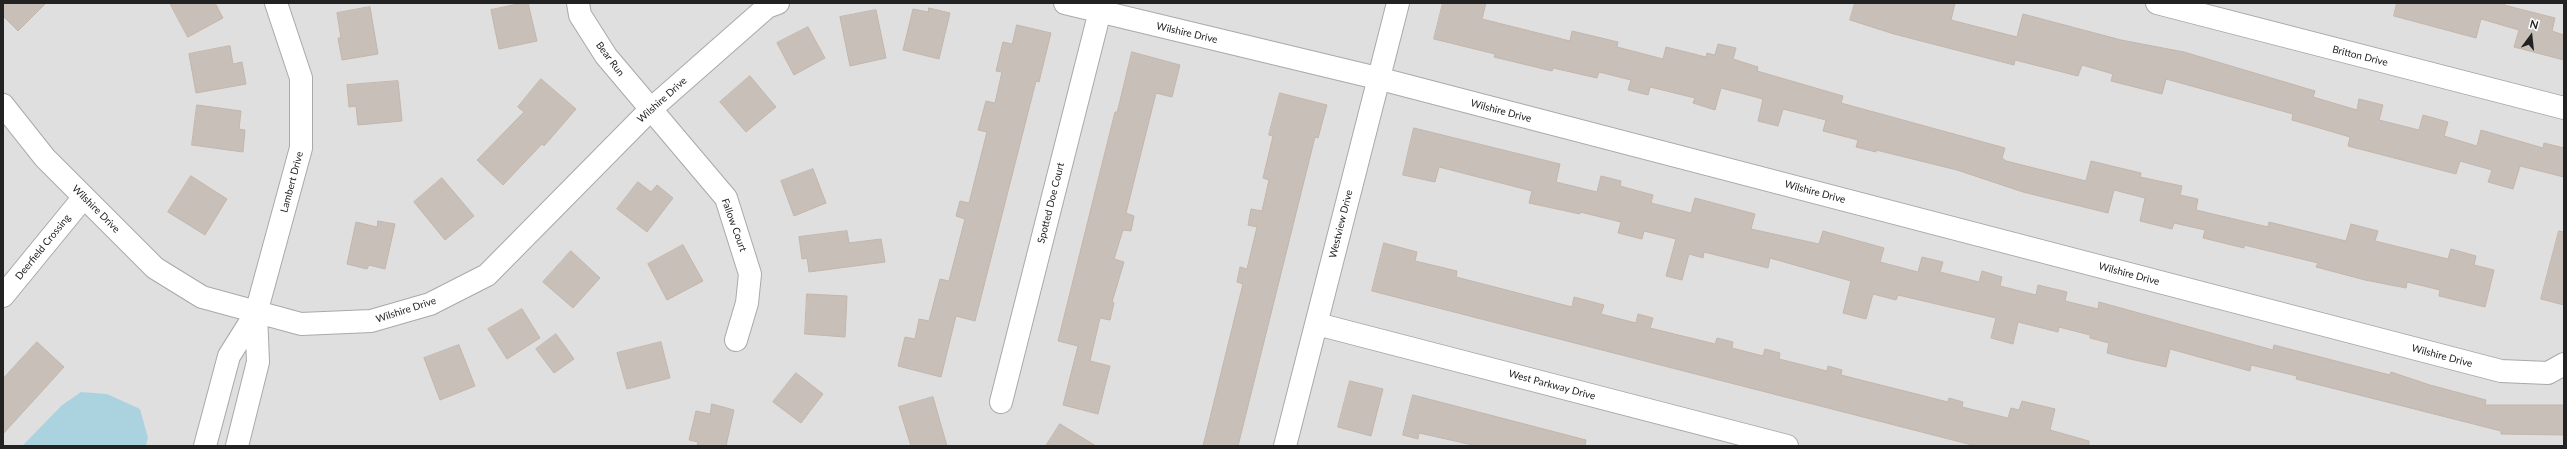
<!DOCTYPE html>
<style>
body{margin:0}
#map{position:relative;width:2567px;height:449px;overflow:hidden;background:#f2efe9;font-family:Lato,sans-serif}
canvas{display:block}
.frame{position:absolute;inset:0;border:4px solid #222;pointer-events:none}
.north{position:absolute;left:2511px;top:16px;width:40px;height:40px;-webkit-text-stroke:3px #fff;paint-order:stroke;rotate:15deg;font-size:11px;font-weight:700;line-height:16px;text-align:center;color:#222}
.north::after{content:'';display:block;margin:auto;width:14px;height:18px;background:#222;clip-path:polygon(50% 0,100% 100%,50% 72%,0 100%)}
</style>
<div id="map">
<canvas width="2567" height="449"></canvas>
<div class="frame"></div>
<div class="north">N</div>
</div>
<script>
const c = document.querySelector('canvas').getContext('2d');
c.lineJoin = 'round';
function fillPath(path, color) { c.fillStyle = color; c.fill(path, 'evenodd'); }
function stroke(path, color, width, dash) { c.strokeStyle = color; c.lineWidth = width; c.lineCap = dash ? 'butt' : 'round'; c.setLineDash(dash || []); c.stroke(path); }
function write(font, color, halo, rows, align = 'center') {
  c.font = font + ' Lato,sans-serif'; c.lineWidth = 4; c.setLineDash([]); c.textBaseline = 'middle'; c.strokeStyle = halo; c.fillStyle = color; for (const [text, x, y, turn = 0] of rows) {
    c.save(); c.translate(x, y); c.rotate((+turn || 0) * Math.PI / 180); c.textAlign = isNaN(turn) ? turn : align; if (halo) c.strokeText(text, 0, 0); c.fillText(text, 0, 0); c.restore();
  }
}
const residential = new Path2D(`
 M 3,3 L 2564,3 L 2564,446 L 146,446 L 148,438 L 61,406 L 22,446 L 3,446 Z`);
const water = new Path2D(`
 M 81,392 L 107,394 L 140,409 L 148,438 L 146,446 L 22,446 L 61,406 Z`);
const building = new Path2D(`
 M 3,3 L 46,3 L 18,31 L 3,16 Z
 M 170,3 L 215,3 L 223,18 L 188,37 Z
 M 523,3 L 528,3 L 537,41 L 499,49 L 491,10 Z
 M 1443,3 L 1486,3 L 1482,19 L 1570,41 L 1572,31 L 1618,42 L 1617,47 L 1663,59 L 1666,47 L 1706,57 L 1707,53 L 1715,55 L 1718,44 L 1736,48 L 1733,59 L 1758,67 L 1757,71 L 1843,96 L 1841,103 L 2005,148 L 2002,158 L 2006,161 L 2086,181 L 2091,161 L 2141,173 L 2140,177 L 2182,186 L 2180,195 L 2198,199 L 2196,210 L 2268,227 L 2269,222 L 2346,241 L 2351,224 L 2378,231 L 2375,241 L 2448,259 L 2451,249 L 2476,256 L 2474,265 L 2494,270 L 2485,307 L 2439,296 L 2440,290 L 2407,282 L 2406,288 L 2365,280 L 2316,267 L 2318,263 L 2244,245 L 2244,248 L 2203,238 L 2205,230 L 2174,223 L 2172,229 L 2140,221 L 2145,198 L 2114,190 L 2108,213 L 2023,192 L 1957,170 L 1876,150 L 1876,152 L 1856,147 L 1858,140 L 1823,131 L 1826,120 L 1783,109 L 1778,126 L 1758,121 L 1763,99 L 1721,88 L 1715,110 L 1693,103 L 1695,98 L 1650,87 L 1648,95 L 1628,90 L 1631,80 L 1599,72 L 1597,78 L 1553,68 L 1552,71 L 1494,57 L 1495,54 L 1434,39 Z
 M 1855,3 L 1955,3 L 1951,20 L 2017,37 L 2023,14 L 2121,40 L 2184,52 L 2315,91 L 2313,97 L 2357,110 L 2359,99 L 2383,105 L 2379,120 L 2419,130 L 2423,115 L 2448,122 L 2444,136 L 2477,146 L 2481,130 L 2543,148 L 2544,143 L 2564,148 L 2564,177 L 2520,166 L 2513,189 L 2488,182 L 2492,170 L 2460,161 L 2456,174 L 2348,146 L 2350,137 L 2292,120 L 2293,114 L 2166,79 L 2162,94 L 2111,81 L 2113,74 L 2082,65 L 2078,76 L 2015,60 L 2014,65 L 1894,34 L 1850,20 Z
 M 2397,3 L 2505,3 L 2504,5 L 2555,18 L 2552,31 L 2564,35 L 2564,60 L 2514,47 L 2519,30 L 2481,19 L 2476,38 L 2394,16 Z
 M 370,7 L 378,54 L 342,60 L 338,38 L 341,38 L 337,13 Z
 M 929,8 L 950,13 L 939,59 L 903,50 L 913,9 L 928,12 Z
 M 876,10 L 886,58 L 850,66 L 840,17 Z
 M 1017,25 L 1051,33 L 1039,82 L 1036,81 L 975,321 L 956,316 L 941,377 L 898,366 L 905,337 L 915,339 L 919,319 L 929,321 L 940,279 L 949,281 L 965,219 L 956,216 L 960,201 L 969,203 L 987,132 L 978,130 L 986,101 L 995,103 L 1002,72 L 996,71 L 1003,42 L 1012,44 Z
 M 808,27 L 825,58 L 794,75 L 777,43 Z
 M 230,46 L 233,64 L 242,62 L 246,84 L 196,93 L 189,54 Z
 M 1132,52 L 1180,65 L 1172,97 L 1156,93 L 1126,213 L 1134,216 L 1131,231 L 1123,230 L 1114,259 L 1124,262 L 1112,302 L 1114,303 L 1110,320 L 1100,318 L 1090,361 L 1110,366 L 1098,414 L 1063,405 L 1078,346 L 1058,341 L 1115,112 L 1117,112 Z
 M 750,76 L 776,107 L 746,132 L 720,102 Z
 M 541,79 L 576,109 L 544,146 L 542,144 L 503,185 L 477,160 L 524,112 L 518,107 Z
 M 398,81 L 402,121 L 358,125 L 356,106 L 349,107 L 347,85 Z
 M 1280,93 L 1327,105 L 1318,138 L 1315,137 L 1238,446 L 1203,446 L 1243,284 L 1237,282 L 1240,267 L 1247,269 L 1257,227 L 1248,225 L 1251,209 L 1262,211 L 1269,180 L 1263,178 L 1273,136 L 1269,135 Z
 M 197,105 L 241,111 L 239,129 L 245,130 L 243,152 L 192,145 Z
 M 1414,128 L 1560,164 L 1556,182 L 1597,192 L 1601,176 L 1621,181 L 1620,186 L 1653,195 L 1651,203 L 1691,213 L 1695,198 L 1755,214 L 1751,229 L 1819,244 L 1823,231 L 1884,248 L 1880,262 L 1918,272 L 1922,257 L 1943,262 L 1940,272 L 1979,282 L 1982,271 L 2002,277 L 2000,286 L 2036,295 L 2038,285 L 2067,292 L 2065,301 L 2098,309 L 2099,302 L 2273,350 L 2274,345 L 2390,375 L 2391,372 L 2430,385 L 2486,400 L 2485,405 L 2564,405 L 2564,435 L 2501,434 L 2501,431 L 2296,379 L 2297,376 L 2251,365 L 2250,371 L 2170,349 L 2166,367 L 2130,359 L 2107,353 L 2109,343 L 2090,338 L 2090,335 L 2059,327 L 2058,332 L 2018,322 L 2013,344 L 1991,338 L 1996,318 L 1898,295 L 1896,300 L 1873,294 L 1866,319 L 1843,313 L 1851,281 L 1770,258 L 1768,268 L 1704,252 L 1703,258 L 1689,254 L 1682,280 L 1666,276 L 1676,239 L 1644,231 L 1642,239 L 1618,233 L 1621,222 L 1580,212 L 1580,214 L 1529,203 L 1532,191 L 1439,167 L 1435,182 L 1403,175 Z
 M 813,169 L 826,203 L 794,216 L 781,181 Z
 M 191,176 L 227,199 L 205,235 L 168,212 Z
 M 442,178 L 474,216 L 445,240 L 414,202 Z
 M 638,182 L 651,192 L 657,185 L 673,198 L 647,232 L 617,209 Z
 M 378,221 L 395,224 L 385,269 L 369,265 L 367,269 L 347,264 L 356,222 L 377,227 Z
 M 847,231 L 849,243 L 881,239 L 885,262 L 809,272 L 807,258 L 802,259 L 799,237 Z
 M 2559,231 L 2564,232 L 2564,305 L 2541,299 Z
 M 1384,243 L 1417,252 L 1415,261 L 1457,271 L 1456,277 L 1572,307 L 1574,297 L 1604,305 L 1601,314 L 1636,323 L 1638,314 L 1653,318 L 1650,328 L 1715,344 L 1717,338 L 1733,342 L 1732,348 L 1763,356 L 1765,349 L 1780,353 L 1779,359 L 1827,371 L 1828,366 L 1842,370 L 1841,375 L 1948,402 L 1949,398 L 1963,402 L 1962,407 L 2008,418 L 2011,408 L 2019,410 L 2022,401 L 2055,409 L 2050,430 L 2089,441 L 2089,446 L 1976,446 L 1372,291 Z
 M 683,245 L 703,281 L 667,300 L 648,264 Z
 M 571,251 L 600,278 L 573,308 L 543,282 Z
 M 807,294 L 847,296 L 845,337 L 805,334 Z
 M 522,309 L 540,338 L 507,359 L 488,329 Z
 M 556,334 L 574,359 L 554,373 L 536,349 Z
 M 37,342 L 64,367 L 3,434 L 3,379 Z
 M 661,342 L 670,378 L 627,389 L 617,353 Z
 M 459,345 L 475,386 L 440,400 L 424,358 Z
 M 796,373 L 823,394 L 801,423 L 773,402 Z
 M 1350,381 L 1383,389 L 1371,436 L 1338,427 Z
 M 1413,395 L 1586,440 L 1585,446 L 1477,446 L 1419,433 L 1418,439 L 1403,435 Z
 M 933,397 L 947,446 L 911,446 L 899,407 Z
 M 712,404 L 734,410 L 726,446 L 697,446 L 698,442 L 689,440 L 696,411 L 710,414 Z
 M 1060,424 L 1096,446 L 1046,446 Z`);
const minor = new Path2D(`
 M 578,3 L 580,15 L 606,56 L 726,198 L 750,274 L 747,303 L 736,340
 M 1065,3 L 1377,78 L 2501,371 L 2548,373 L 2564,364
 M 2157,3 L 2564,108
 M 3,105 L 45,158 L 155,268 L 202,297 L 301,324 L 371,321 L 430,304 L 487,275 L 651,109 L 767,7 L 778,3
 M 3,296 L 84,197
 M 1317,324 L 1787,446
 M 1001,402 L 1102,3
 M 205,446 L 229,356 L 256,313 L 301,148 L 301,78 L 276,3
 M 237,446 L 258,362 L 256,313
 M 1285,446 L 1398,3`);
const streetNames = [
 ["Wilshire Drive",1187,33,13],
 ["Britton Drive",2360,56,14],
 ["Bear Run",610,59,53],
 ["Wilshire Drive",662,100,-42],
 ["Wilshire Drive",1501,111,15],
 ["Lambert Drive",292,182,-75],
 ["Wilshire Drive",1815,192,15],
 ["Spotted Doe Court",1051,203,-76],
 ["Wilshire Drive",96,209,45],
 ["Westview Drive",1341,224,-76],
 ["Fallow Court",734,225,70],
 ["Deerfield Crossing",43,247,-51],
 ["Wilshire Drive",2129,274,15],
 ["Wilshire Drive",406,310,-18],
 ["Wilshire Drive",2442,356,15],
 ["West Parkway Drive",1552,385,15]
];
fillPath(residential, '#e0dfdf');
fillPath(water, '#aad3df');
fillPath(building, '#c7bfb8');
stroke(building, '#c4b6ab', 1);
stroke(minor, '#a9a9a9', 24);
stroke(minor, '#fff', 22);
write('10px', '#222', '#fff', streetNames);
</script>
